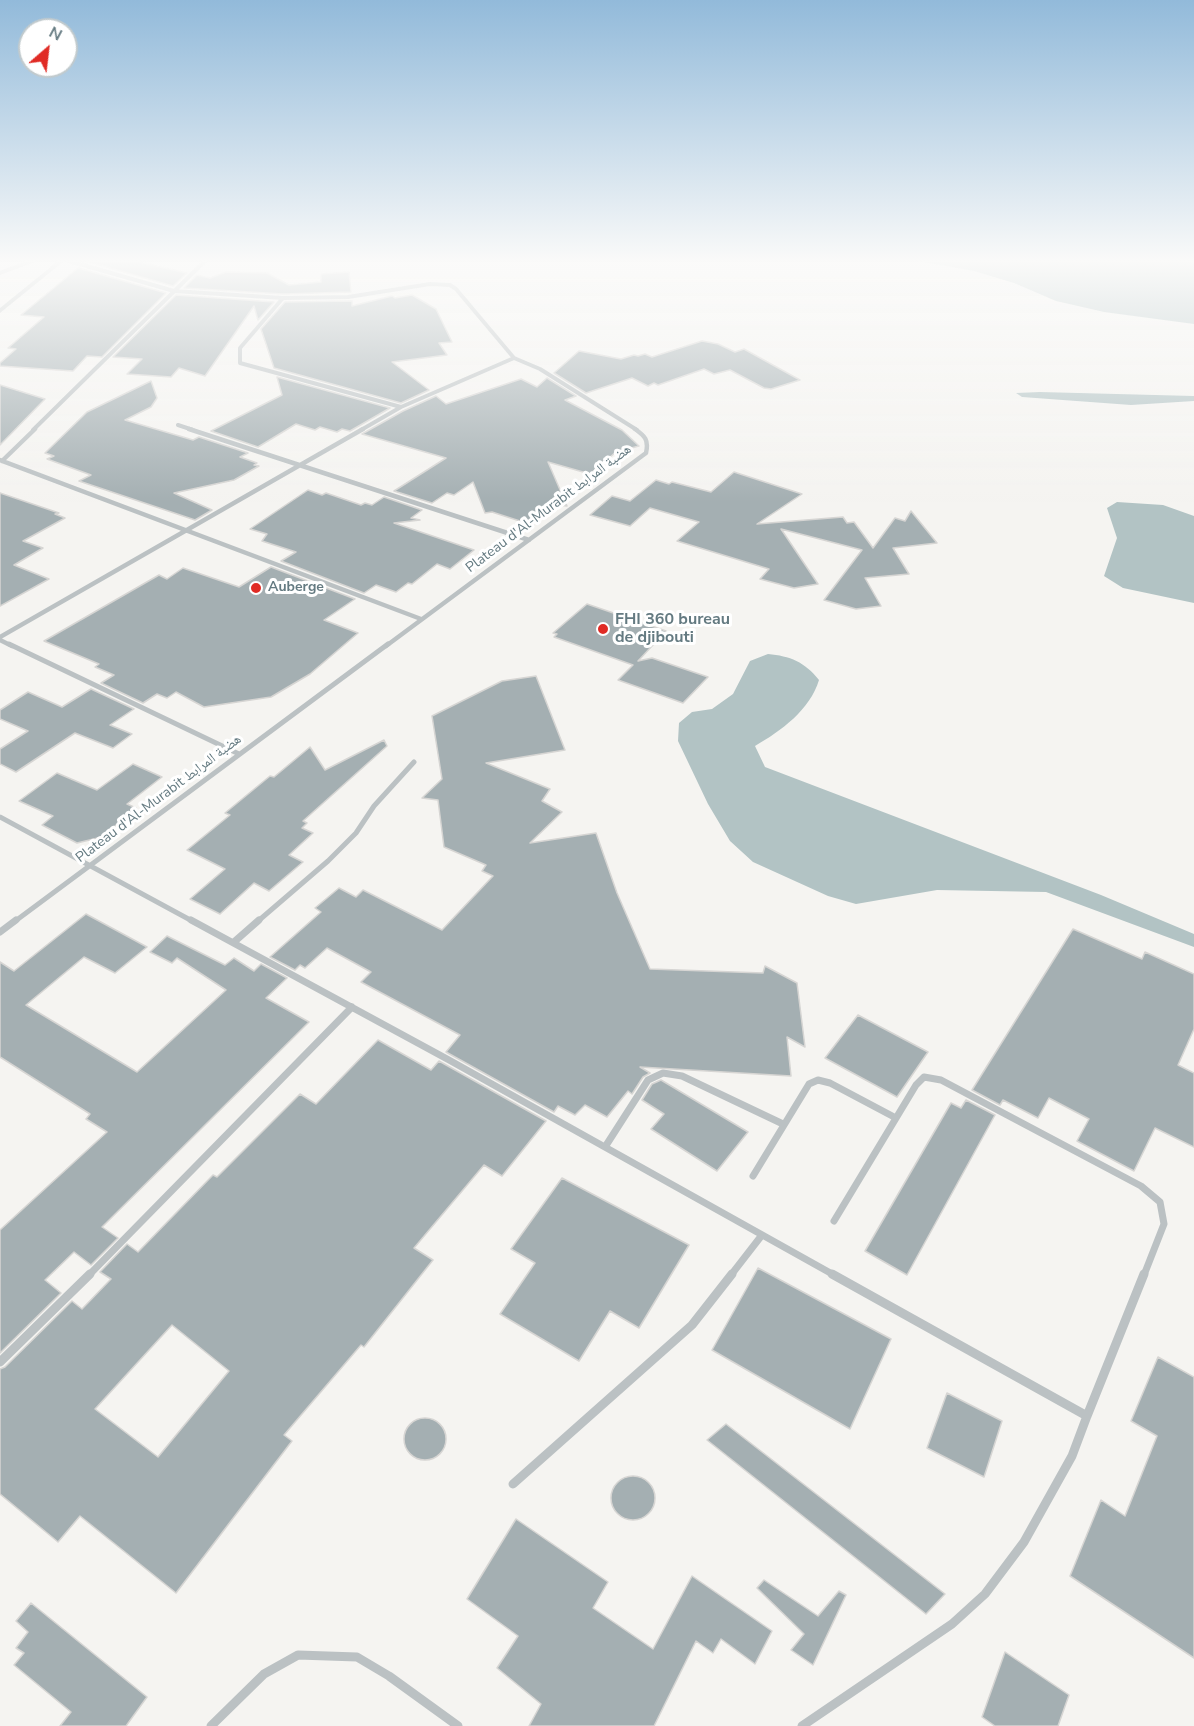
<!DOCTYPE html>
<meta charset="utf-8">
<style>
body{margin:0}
#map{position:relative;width:1194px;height:1726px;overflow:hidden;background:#f5f4f1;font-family:"Nunito Sans",sans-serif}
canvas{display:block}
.north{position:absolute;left:18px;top:18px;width:60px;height:60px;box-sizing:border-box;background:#fff;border:2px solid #c1cacd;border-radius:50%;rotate:28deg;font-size:16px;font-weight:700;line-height:24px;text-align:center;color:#647a81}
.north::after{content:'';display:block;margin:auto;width:21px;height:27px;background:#e02b25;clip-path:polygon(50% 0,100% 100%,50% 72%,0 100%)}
</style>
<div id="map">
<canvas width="1194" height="1726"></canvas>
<div class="north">N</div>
</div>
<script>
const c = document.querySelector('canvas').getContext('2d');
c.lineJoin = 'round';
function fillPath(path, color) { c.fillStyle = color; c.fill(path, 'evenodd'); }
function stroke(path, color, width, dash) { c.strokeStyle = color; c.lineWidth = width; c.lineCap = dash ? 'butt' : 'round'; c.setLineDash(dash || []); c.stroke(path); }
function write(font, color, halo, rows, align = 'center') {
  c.font = font + ' "Nunito Sans","Noto Naskh Arabic",sans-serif'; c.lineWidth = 6; c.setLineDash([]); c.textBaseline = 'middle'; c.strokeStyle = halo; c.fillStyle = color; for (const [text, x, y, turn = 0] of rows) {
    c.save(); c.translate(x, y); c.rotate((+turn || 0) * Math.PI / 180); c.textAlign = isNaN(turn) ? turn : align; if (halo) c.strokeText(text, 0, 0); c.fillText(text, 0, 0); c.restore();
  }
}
const water = new Path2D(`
 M 919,261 L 1194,261 L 1194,324 L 1104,312 L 1056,301 L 1014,283 L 974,271 Z
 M 1040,392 L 1194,396 L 1194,401 L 1131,405 L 1022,397 L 1016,393 Z
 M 1117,502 L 1163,505 L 1194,516 L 1194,603 L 1123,588 L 1104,576 L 1117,538 L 1107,508 Z
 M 768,654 C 790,656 805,662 819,680 C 810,710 781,731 755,746 L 765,767 L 1101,895 L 1194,934 L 1194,947 L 1046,892 L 937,890 L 856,904 L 828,896 L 753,862 L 730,841 L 708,804 L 678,741 L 679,723 L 692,712 L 712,709 L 733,694 L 750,661 Z`);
const building = new Path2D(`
 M 86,261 L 134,261 L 187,273 L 173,286 Z
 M 78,268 L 166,293 L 102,357 L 87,356 L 73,371 L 0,366 L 0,363 L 16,349 L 8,348 L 44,317 L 21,315 Z
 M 226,272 L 267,273 L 289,285 L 321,282 L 321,274 L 349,272 L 351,292 L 283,294 L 184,288 L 197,275 L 210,278 Z
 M 176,295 L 274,302 L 258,320 L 254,306 L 205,376 L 179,368 L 171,377 L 127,374 L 142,359 L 113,357 Z
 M 412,295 L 436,309 L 452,342 L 439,343 L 447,355 L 392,362 L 429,390 L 401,403 L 274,368 L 261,329 L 285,302 L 352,301 L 352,306 L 392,296 L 395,298 Z
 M 702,341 L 718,344 L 735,352 L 744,349 L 800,380 L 771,389 L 764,388 L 730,370 L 714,374 L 704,369 L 658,385 L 654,383 L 648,386 L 632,378 L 586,393 L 554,373 L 579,351 L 621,359 L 634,355 L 638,356 L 645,354 L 652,357 Z
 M 277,377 L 390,408 L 350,431 L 342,429 L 337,432 L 320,427 L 315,430 L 296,424 L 258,447 L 211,431 L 282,395 Z
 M 547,378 L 576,396 L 565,400 L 622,430 L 639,446 L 616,452 L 590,474 L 548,462 L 567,506 L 551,504 L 526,523 L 492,512 L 485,513 L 473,482 L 454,495 L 447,493 L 432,503 L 394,491 L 446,458 L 362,434 L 403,411 L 436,396 L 446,404 L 521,379 L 537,387 Z
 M 151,381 L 157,398 L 151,407 L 125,420 L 193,440 L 199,437 L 248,453 L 240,457 L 257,463 L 254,465 L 259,466 L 234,480 L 174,493 L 212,510 L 195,520 L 79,481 L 91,475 L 47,459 L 54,456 L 45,453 L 87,412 Z
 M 0,385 L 45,399 L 0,445 Z
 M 734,472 L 802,494 L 757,524 L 843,517 L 847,523 L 854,522 L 873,548 L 895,518 L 905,521 L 911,511 L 937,543 L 893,548 L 909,574 L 865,578 L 881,606 L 856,609 L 824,600 L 862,550 L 781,529 L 818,584 L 794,588 L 760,579 L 769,569 L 677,541 L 699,522 L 650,508 L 630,526 L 590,515 L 612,496 L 630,501 L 656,480 L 669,484 L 672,482 L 711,492 Z
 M 308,490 L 322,495 L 326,493 L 361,505 L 365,503 L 372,505 L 384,497 L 422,510 L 411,518 L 420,520 L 394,523 L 474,550 L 450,569 L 437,564 L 412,584 L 408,583 L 396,592 L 376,585 L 364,593 L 281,561 L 296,552 L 262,541 L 267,534 L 250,529 Z
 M 0,493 L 59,513 L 55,514 L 65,518 L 23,541 L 43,548 L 14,565 L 49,579 L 0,606 Z
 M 271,567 L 355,599 L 324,620 L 358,633 L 310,674 L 271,697 L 204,707 L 176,692 L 167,698 L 157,694 L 143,703 L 101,683 L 114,675 L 95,667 L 99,664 L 44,641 L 159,575 L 167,579 L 183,568 L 239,587 Z
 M 587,604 L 666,631 L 638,661 L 652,658 L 708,677 L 683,703 L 618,680 L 633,665 L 554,637 L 557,634 L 553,633 Z
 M 536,676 L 565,750 L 486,763 L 550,789 L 542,801 L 562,812 L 530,843 L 596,833 L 617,893 L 650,969 L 763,973 L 765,966 L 797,983 L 805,1047 L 787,1037 L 791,1076 L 640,1067 L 650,1073 L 643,1077 L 632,1094 L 628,1091 L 607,1117 L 585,1105 L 575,1115 L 558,1106 L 554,1112 L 446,1052 L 460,1035 L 361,982 L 371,972 L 327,948 L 305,968 L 300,965 L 295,970 L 270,957 L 321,912 L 315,908 L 339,888 L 356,897 L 363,890 L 442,930 L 493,876 L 482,871 L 486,865 L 444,847 L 438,800 L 422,798 L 442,779 L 432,716 L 502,681 Z
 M 91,689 L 134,709 L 110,725 L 132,734 L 113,748 L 75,733 L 16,772 L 0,764 L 0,749 L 28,731 L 0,719 L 0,710 L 28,692 L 62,707 Z
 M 384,740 L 387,746 L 303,821 L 307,823 L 302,828 L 313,833 L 289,855 L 303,862 L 269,891 L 254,883 L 220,914 L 190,899 L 225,869 L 187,850 L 230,815 L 225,813 L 270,776 L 274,777 L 310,747 L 325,770 Z
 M 133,764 L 162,777 L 127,804 L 136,808 L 102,837 L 77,843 L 42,825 L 53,816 L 19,801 L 57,773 L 97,790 Z
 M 86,914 L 147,947 L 115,973 L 84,957 L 26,1005 L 137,1072 L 226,990 L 177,958 L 172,963 L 150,952 L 167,936 L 225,965 L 234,958 L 254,971 L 261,964 L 287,978 L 266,998 L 309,1022 L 102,1227 L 118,1238 L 91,1265 L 74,1252 L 45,1280 L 61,1293 L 0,1353 L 0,1230 L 107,1132 L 86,1119 L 90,1114 L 0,1057 L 0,962 L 14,971 Z
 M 1073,929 L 1142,959 L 1145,952 L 1194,974 L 1194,1029 L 1178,1065 L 1194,1073 L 1194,1147 L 1155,1128 L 1134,1171 L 1077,1141 L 1089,1119 L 1049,1098 L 1038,1118 L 1003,1100 L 1000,1105 L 972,1090 Z
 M 858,1015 L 928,1052 L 897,1097 L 825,1058 Z
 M 378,1040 L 431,1070 L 439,1061 L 546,1121 L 502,1176 L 484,1165 L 414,1248 L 433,1260 L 364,1347 L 361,1345 L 284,1435 L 292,1441 L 176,1593 L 80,1516 L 58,1542 L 0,1494 L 0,1369 L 5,1367 L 72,1301 L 82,1309 L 111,1279 L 100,1272 L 127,1244 L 138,1252 L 213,1175 L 217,1177 L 300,1094 L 316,1104 ZM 172,1325 L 229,1371 L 158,1457 L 95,1409 Z
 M 661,1080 L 748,1132 L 717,1171 L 651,1129 L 664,1114 L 642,1100 L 652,1084 Z
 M 966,1100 L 995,1115 L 907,1275 L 865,1251 L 951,1103 L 961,1108 Z
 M 562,1178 L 689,1245 L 639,1328 L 610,1311 L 579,1361 L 500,1314 L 535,1263 L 511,1249 Z
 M 758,1268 L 891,1339 L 850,1429 L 712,1350 Z
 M 1158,1357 L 1194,1377 L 1194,1658 L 1070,1576 L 1101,1500 L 1125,1516 L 1157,1436 L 1131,1421 Z
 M 947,1393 L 1002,1421 L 984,1477 L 927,1448 Z
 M404 1439a21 21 0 1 1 42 0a21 21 0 1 1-42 0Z
 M 726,1424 L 945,1594 L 926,1614 L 707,1440 Z
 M611 1498a22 22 0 1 1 44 0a22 22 0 1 1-44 0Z
 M 516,1519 L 608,1582 L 593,1608 L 653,1649 L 692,1576 L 772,1631 L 755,1664 L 721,1639 L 713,1653 L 696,1641 L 654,1726 L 529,1726 L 541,1704 L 497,1668 L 518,1636 L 467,1599 Z
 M 764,1580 L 818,1616 L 839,1591 L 846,1595 L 813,1665 L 791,1650 L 804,1634 L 757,1588 Z
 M 31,1603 L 147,1697 L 126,1726 L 60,1726 L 71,1712 L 14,1665 L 24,1653 L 16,1648 L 28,1632 L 16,1621 Z
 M 1005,1652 L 1069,1695 L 1058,1726 L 995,1726 L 982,1717 Z`);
const minorFar4 = new Path2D(`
 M 69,261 L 174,291 L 283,298 L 348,297 L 430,284 L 450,285 L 456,289 L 514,358 L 540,369 L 637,430
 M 0,273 L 32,261
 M 283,298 L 240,348 L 240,363 L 401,407 L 361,430
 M 401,407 L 514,358
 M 178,425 L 193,430
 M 33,430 L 205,261`);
const minorFar3 = new Path2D(`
 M 189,429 L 529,540
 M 0,460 L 421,619
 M 2,461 L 35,429
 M 0,637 L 363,429
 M 0,640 L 12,646
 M 386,646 L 646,453 C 649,440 645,436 635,429`);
const minorFar2 = new Path2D(`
 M 9,644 L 239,754
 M 0,817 L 194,922
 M 14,922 L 388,644
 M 257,922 L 328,861 L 356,833 L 374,806 L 414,762`);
const minorFar1 = new Path2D(`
 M 191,920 L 449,1060 L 834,1275
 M 0,932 L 16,920
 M 234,942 L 259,920
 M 605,1147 L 648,1080 L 663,1073 L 682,1076 L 783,1124
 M 753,1176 L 809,1084 L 818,1080 L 830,1083 L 896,1118
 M 834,1221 L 916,1085 L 924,1077 L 941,1080 L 1141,1186 L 1160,1202 L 1164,1224 L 1144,1275
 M 89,1275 L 352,1007
 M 731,1275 L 762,1235`);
const minor = new Path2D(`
 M 0,1362 L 90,1274
 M 1087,1416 L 1144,1274
 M 513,1484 L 692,1325 L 732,1274
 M 211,1726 L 264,1674 L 298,1655 L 357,1657 L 389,1676 L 458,1726
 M 802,1726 L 952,1624 L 985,1594 L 1024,1542 L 1072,1456 L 1087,1416 L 832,1274`);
const tertiary = new Path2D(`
 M 58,261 L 64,261 L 0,313 L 0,308 Z`);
const markers = [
 [256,588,6,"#e02b25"],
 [603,629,6,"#e02b25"]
];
const farStreetnames = [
 ["Plateau d'Al-Murabit هضبة المرابط",549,509,-37],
 ["Plateau d'Al-Murabit هضبة المرابط",159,799,-37]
];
const farPoinames = [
 ["Auberge",268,588]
];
const poiNames = [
 ["FHI 360 bureau",615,620],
 ["de djibouti",615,638]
];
fillPath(water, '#b2c3c4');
fillPath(building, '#a4afb2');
stroke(building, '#d6d5d3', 1.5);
stroke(minorFar4, '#bbc1c3', 4);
stroke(minorFar3, '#bbc1c3', 4.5);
stroke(minorFar2, '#bbc1c3', 5);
stroke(minorFar1, '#bbc1c3', 7);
stroke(minor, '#bbc1c3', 9);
fillPath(tertiary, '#bbc1c3');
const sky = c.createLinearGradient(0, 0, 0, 502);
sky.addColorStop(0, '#92bada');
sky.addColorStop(0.52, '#fafaf9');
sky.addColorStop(1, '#fafaf900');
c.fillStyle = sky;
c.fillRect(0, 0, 1194, 502);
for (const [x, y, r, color] of markers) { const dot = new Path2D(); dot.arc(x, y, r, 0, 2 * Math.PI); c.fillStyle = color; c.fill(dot); stroke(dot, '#fff', 2); }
write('14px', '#647a81', '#fff', farStreetnames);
write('bold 14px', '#647a81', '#fff', farPoinames, 'left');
write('bold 16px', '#647a81', '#fff', poiNames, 'left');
</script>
